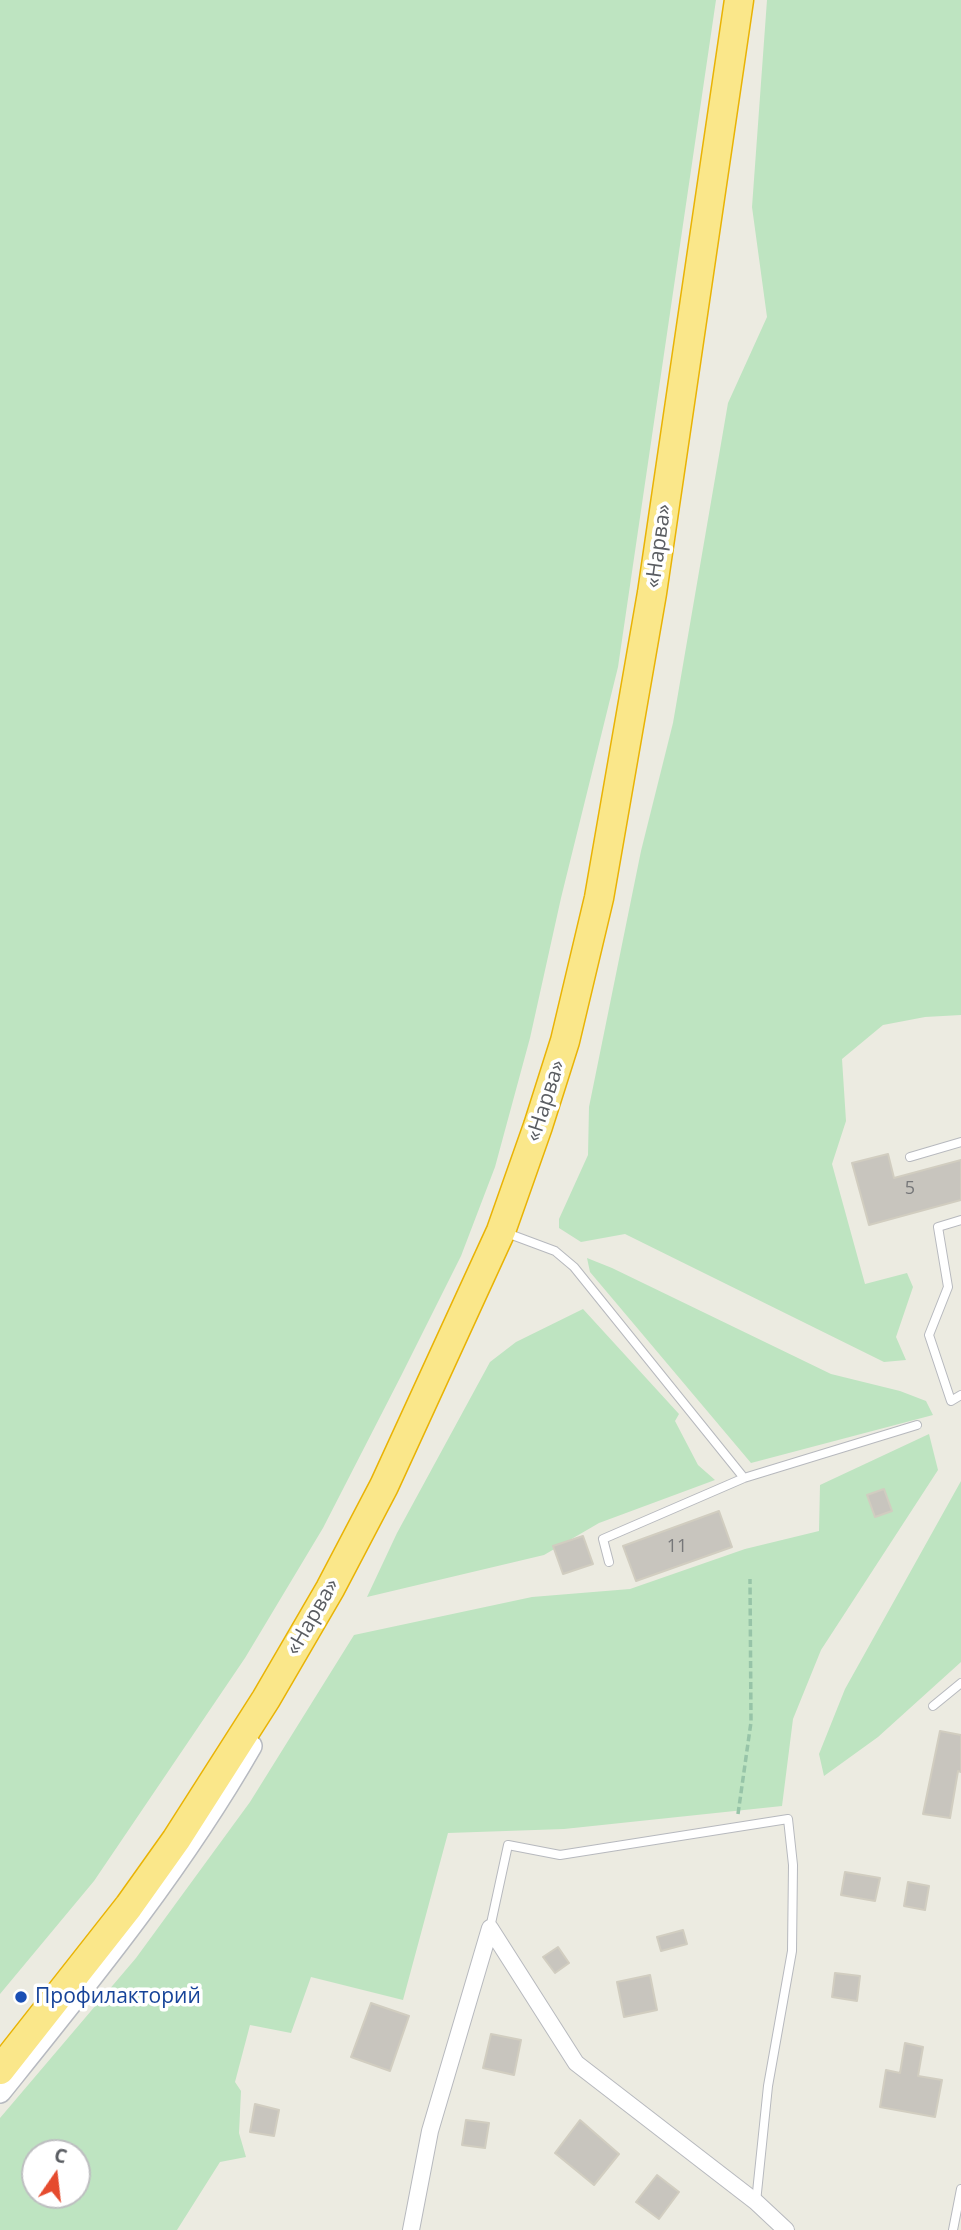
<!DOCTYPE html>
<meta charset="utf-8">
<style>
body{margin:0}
#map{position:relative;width:961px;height:2230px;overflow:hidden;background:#ecebe1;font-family:"Open Sans",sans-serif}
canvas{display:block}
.north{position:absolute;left:21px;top:2139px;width:70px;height:70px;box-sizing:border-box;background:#fff;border:2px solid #bdbec0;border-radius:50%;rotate:14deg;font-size:19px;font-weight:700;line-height:28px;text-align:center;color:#5a5d62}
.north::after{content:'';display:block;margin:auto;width:24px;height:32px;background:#e54b2e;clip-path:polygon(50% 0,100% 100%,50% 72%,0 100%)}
</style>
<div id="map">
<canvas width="961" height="2230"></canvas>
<div class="north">С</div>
</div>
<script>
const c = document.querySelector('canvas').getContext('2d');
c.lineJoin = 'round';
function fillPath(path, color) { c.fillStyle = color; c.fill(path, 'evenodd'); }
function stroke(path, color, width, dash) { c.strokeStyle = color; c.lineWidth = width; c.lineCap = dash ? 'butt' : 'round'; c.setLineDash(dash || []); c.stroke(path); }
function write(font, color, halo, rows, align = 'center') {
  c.font = font + ' "Open Sans",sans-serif'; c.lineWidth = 7; c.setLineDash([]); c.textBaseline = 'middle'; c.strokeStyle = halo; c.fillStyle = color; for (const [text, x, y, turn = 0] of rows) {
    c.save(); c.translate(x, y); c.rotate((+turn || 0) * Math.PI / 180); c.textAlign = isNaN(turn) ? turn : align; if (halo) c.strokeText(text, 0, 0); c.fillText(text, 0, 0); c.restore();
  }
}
const green = new Path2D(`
 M 0,0 L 716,0 L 618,667 L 561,898 L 530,1038 L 495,1167 L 461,1256 L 401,1376 L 323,1528 L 245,1658 L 94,1881 L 0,1994 Z
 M 767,0 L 961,0 L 961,1015 L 925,1017 L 883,1025 L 842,1059 L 846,1121 L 832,1164 L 865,1284 L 907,1273 L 913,1287 L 896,1337 L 906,1360 L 884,1362 L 625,1234 L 581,1242 L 559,1228 L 559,1219 L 588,1155 L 589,1107 L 641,851 L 673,723 L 728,403 L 767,317 L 752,207 Z
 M 587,1258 L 612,1268 L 831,1374 L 900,1391 L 926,1401 L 933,1415 L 751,1463 L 590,1272 Z
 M 583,1309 L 679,1414 L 675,1421 L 698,1465 L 715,1480 L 599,1523 L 544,1555 L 367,1597 L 397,1533 L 490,1362 L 516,1342 Z
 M 929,1434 L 938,1470 L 821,1650 L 793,1719 L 782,1806 L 564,1829 L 448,1833 L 403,2000 L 311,1977 L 291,2033 L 250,2025 L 235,2082 L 241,2091 L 239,2133 L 246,2157 L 220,2162 L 177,2230 L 0,2230 L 0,2118 L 136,1958 L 250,1802 L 354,1635 L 532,1597 L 630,1589 L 745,1549 L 819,1531 L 820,1485 ZM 35,2153 L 77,2153 L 77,2195 L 35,2195 Z
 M 961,1481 L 961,1662 L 878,1737 L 824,1776 L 819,1754 L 845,1689 Z`);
const building = new Path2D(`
 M 888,1154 L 894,1178 L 961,1160 L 961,1200 L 869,1225 L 852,1163 Z
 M 884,1489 L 892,1511 L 875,1517 L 867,1495 Z
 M 719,1511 L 732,1547 L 636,1581 L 623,1546 Z
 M 583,1536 L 593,1564 L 563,1574 L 553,1546 Z
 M 940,1731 L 961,1735 L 961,1772 L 958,1771 L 950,1818 L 923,1814 Z
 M 845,1872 L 880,1878 L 875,1901 L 841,1895 Z
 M 908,1882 L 929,1886 L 925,1910 L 904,1906 Z
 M 683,1930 L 687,1944 L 661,1951 L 657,1937 Z
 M 558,1947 L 569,1963 L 555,1973 L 543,1957 Z
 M 835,1973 L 860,1976 L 857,2001 L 832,1997 Z
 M 650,1975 L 657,2010 L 624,2017 L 617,1982 Z
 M 371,2003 L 409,2016 L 390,2071 L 351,2057 Z
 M 491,2034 L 521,2040 L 514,2075 L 483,2068 Z
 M 905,2043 L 923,2047 L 918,2076 L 942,2080 L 935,2117 L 880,2107 L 886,2070 L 900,2073 Z
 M 255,2104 L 279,2110 L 274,2136 L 250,2132 Z
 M 466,2120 L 489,2123 L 485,2148 L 462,2145 Z
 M 580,2120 L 619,2154 L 594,2185 L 555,2153 Z
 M 657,2175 L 679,2192 L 659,2219 L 636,2202 Z`);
const path = new Path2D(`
 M 738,1814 L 751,1722 L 750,1579`);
const lane = new Path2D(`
 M 910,1157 L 961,1142
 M 961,1220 L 938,1227 L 948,1287 L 929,1335 L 951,1401 L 961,1395
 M 504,1232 L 555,1251 L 574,1267 L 744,1478
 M 609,1562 L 603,1539 L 744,1478 L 917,1425
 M 933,1706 L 961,1683
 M 490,1928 L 508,1845 L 560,1855 L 788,1819 L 793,1865 L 792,1951 L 768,2086 L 756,2202
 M 953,2230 L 961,2189`);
const street = new Path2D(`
 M 411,2230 L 430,2131 L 490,1928 L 576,2063 L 756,2202 L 786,2230`);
const secondary = new Path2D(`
 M 0,2092 C 90,1980 180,1870 251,1746`);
const highway = new Path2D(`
 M 0,2070 L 129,1906 L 176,1840 L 266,1699 L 330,1589 L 384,1486 L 501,1231 L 538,1126 L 565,1041 L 599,898 L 652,593 L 739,0`);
const markers = [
 [21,1997,7,"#1a4fb4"]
];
const numberNames = [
 ["5",910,1189],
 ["11",677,1547]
];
const streetNames = [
 ["«Нарва»",659,546,-82],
 ["«Нарва»",546,1101,-72],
 ["«Нарва»",313,1617,-60]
];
const transitNames = [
 ["Профилакторий",35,1997]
];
fillPath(green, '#bee4c1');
fillPath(building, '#c8c5be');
stroke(building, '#d1cdc0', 2);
stroke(lane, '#b7b9be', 10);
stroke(street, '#b7b9be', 18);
stroke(secondary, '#b7bac0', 24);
stroke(highway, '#e9b305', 31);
stroke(path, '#97c4a8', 3.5, [7, 3.5]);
stroke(lane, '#fff', 8);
stroke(street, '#fff', 16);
stroke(secondary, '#fff', 21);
stroke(highway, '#fae78a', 28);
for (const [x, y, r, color] of markers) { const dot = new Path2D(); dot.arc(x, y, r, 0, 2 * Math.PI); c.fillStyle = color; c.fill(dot); stroke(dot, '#fff', 2.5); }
write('18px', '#767779', null, numberNames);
write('21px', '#5a5d62', '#fff', streetNames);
write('21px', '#164399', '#fff', transitNames, 'left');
</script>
